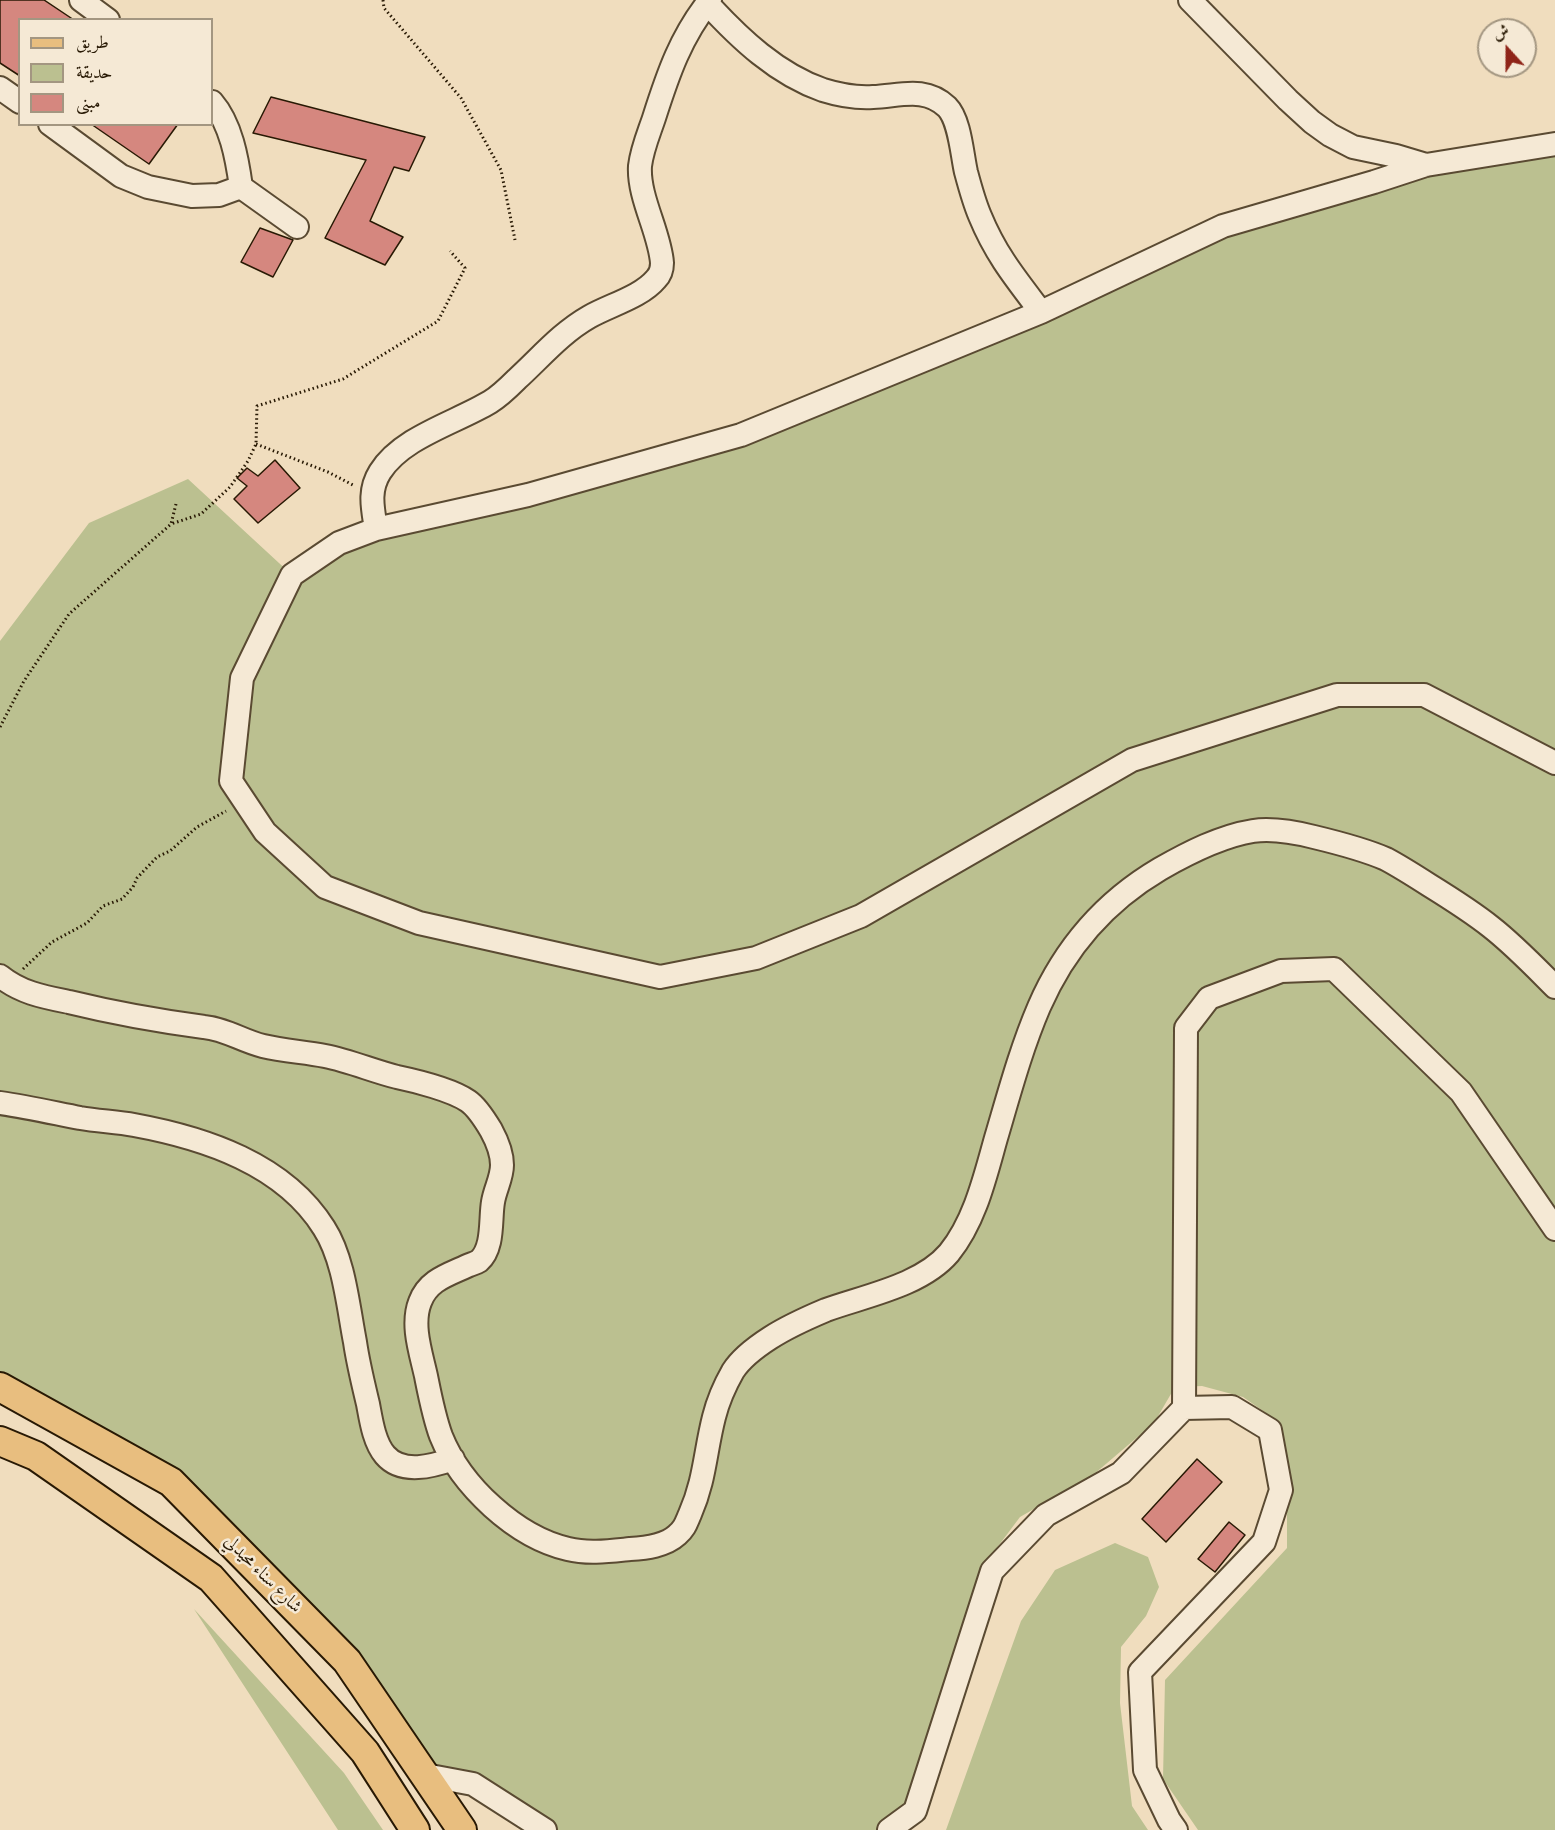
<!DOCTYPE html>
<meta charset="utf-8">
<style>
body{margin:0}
#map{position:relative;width:1555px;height:1830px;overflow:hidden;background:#f0ddbe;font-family:"IM FELL English",Amiri,serif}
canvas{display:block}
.legend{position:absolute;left:18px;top:18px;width:195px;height:108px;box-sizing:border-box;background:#f5e9d5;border:2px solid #a39681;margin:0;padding:8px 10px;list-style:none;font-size:18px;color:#281904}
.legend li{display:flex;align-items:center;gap:12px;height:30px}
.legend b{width:30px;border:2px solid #a39681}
.north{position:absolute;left:1477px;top:18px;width:60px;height:60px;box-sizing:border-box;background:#f5e9d5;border:2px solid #a39681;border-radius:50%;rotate:339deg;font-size:16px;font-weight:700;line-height:24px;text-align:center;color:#281904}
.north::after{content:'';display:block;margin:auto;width:21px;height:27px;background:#8f2418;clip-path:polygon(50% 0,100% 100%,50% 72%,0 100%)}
</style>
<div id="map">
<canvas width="1555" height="1830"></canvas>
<ul class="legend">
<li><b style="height:8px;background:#e8be7f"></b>طريق</li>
<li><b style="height:16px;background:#bbc090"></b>حديقة</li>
<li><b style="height:16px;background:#d5877f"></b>مبنى</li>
</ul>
<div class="north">ش</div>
</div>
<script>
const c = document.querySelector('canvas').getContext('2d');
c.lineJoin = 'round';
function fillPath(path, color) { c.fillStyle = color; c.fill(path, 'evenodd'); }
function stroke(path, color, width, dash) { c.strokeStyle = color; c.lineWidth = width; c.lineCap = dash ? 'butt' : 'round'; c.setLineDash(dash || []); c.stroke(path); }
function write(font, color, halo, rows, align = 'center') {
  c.font = font + ' "IM FELL English",Amiri,serif'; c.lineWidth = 5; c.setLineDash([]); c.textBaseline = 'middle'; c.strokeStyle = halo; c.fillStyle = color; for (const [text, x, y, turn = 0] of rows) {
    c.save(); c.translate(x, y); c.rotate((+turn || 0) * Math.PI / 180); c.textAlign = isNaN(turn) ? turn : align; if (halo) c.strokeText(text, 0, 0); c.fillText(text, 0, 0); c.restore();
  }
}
const green = new Path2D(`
 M 1555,144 L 1555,1830 L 1198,1830 L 1163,1779 L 1165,1680 L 1287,1548 L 1287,1474 L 1279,1422 L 1243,1397 L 1202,1386 L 1175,1387 L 1154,1423 L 1093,1475 L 1020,1517 L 984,1565 L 915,1811 L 889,1830 L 545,1830 L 473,1784 L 425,1775 L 323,1637 L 171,1482 L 0,1387 L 0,641 L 89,523 L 188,479 L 292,575 L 325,553 L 741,435 L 1223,226 Z
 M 1115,1543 L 1148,1557 L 1159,1587 L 1146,1616 L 1121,1647 L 1120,1703 L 1132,1806 L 1148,1830 L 946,1830 L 1021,1621 L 1055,1570 Z
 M 194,1609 L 344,1773 L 383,1830 L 338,1830 Z`);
const building = new Path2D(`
 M 0,0 L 44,0 L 74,20 L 20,20 L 20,76 L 0,63 Z
 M 271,97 L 425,137 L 409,171 L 394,167 L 370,221 L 403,237 L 385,265 L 325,238 L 366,160 L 253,133 Z
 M 91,124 L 178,124 L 149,164 Z
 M 260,228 L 293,240 L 273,277 L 241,262 Z
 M 275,460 L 300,488 L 258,523 L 234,499 L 247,486 L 237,478 L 247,468 L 258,476 Z
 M 1197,1459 L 1222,1482 L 1166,1542 L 1142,1519 Z
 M 1229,1522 L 1245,1535 L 1215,1572 L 1198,1559 Z`);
const path = new Path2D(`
 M 383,0 L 384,8 L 461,98 L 501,170 L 515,240
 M 256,444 L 328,472 L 353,485
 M 176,504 L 171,524 L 201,514 L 230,487 L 248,461 L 256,444 L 257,406 L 343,379 L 438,321 L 465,268 L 450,251
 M 0,727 L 24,681 L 69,614 L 171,524
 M 23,969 L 52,942 L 87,923 L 103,906 L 122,899 L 133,887 L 137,878 L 157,857 L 170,851 L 197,827 L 226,811`);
const minor = new Path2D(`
 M 81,0 L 108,20
 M 1190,0 L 1288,100 L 1312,122 L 1330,135 L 1353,147 L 1396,156 L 1426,165
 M 707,3 C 740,39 777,74 823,90 C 839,95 857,98 873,97 C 900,96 925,86 947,107 C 960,120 962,155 966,172 C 970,187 974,202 980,216 C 996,255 1016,279 1041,312
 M 0,88 L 20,102
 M 212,102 C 231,124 237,158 241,187 L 297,227
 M 50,124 L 121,176 L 148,187 L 192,196 L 219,195 L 241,187
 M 1555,144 L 1426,165 L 1374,182 L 1223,226 L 1041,312 L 741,435 L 528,495 L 376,529 L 339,543 L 292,575 L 242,678 L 231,781 L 265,832 L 325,887 L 419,923 L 660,977 L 756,958 L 861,916 L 1132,760 L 1337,695 L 1424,695 L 1555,763
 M 376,529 C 373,509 368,491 380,472 C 402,437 455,423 490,402 C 500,396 509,387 517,379 C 541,357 561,333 589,317 C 610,305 641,297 656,279 C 660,275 662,269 662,263 C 660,233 638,197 640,166 C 642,149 649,133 654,118 C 668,74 681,36 710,0
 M 0,976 C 21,993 44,997 69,1002 C 114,1013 159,1021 204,1027 C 226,1029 242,1041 263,1046 C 284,1051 305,1052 325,1056 C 350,1061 373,1071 397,1077 C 416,1081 452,1090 468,1101 C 477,1107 485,1120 491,1130 C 497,1141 502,1152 502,1165 C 502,1178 495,1189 493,1202 C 490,1219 494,1248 479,1261 C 476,1263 471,1264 467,1266 C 448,1275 428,1280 420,1302 C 411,1325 421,1353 426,1376 C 430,1396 434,1417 441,1436 C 461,1486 516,1537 568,1549 C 588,1554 610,1551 630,1549 C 646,1548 665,1546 677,1535 C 685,1528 686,1523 690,1514 C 705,1480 705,1452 714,1417 C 718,1401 725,1385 733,1371 C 742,1357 756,1347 770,1338 C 787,1327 807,1318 826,1310 C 864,1296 921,1286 949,1253 C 975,1221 985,1177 996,1138 C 1009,1094 1021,1049 1039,1007 C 1065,947 1104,902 1160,869 C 1188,853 1221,836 1253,831 C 1273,828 1294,832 1314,837 C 1339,843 1363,849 1386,859 C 1401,867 1415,876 1429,885 C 1450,898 1471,911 1491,927 C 1514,945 1534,966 1555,987
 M 0,1103 C 27,1107 54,1113 80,1118 C 98,1121 117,1122 134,1125 C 205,1138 284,1164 324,1228 C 344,1259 348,1306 355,1342 C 358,1363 363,1383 368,1404 C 371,1420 374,1442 385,1455 C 402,1475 433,1466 453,1459
 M 1184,1408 L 1186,1028 L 1209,998 L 1281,971 L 1334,969 L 1461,1092 L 1555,1229
 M 425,1775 L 473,1784 L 545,1830
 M 889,1830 L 915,1811 L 992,1571 L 1046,1515 L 1121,1473 L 1184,1408 L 1232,1407 L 1270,1430 L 1281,1490 L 1264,1542 L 1140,1672 L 1145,1770 L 1169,1820 L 1176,1830`);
const major = new Path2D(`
 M 0,1387 L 171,1482 L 347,1661 L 462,1830
 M 0,1441 L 36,1456 L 211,1578 L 365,1752 L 415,1830`);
const streetNames = [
 ["شارع سناء محيدلي",262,1575,45]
];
fillPath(green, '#bbc090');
fillPath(building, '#d5877f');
stroke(building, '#281904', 1.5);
stroke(minor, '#5a4a32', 26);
stroke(major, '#281904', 32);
stroke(path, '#281904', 3, [1.5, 3]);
stroke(minor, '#f5e9d5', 22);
stroke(major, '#e8be7f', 28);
write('18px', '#281904', '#f5e9d5', streetNames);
</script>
